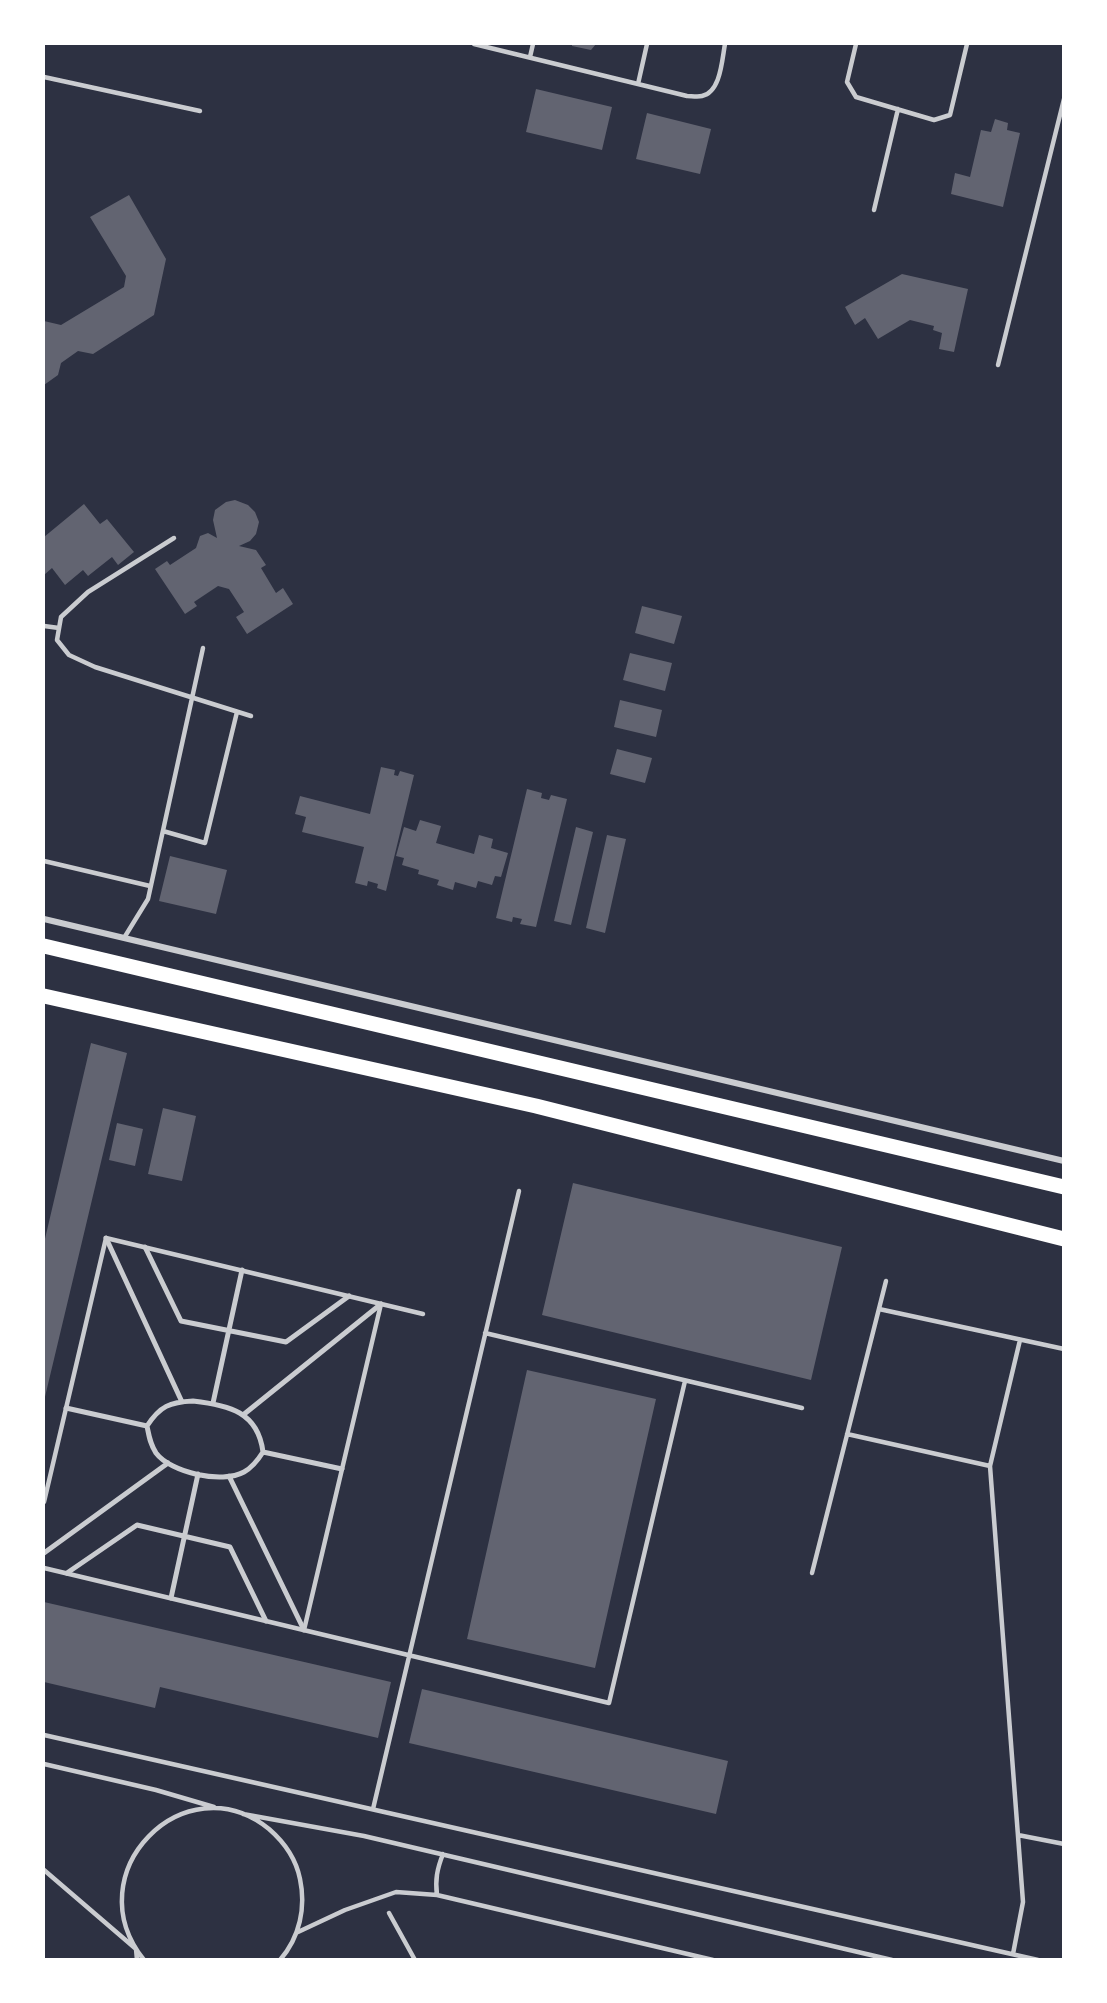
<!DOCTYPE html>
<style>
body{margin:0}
#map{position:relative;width:1107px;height:2003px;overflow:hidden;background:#2d3142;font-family:"Noto Sans",sans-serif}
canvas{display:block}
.frame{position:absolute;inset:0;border:45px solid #fff;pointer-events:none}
</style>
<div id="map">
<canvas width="1107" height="2003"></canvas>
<div class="frame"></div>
</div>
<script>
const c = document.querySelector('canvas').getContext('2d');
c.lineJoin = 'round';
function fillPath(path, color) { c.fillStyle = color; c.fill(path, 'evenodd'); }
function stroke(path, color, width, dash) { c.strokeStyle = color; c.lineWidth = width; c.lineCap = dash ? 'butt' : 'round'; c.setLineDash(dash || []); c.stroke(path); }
const building = new Path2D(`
 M 572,44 L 596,44 L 591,50 L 572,46 Z
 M 536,89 L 612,107 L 602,150 L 526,132 Z
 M 647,113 L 711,129 L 700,174 L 636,159 Z
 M 995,119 L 1008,123 L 1007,130 L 1020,133 L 1003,207 L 951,194 L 955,173 L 970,177 L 981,130 L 991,132 Z
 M 129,195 L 166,259 L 154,315 L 93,354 L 78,351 L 61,363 L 58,375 L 44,385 L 44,321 L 61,325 L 124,287 L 126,276 L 90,217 Z
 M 902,274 L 968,289 L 954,352 L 939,349 L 942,333 L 933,330 L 934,326 L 910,320 L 878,339 L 865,318 L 855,325 L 845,307 Z
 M 235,500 L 248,505 L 255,512 L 259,522 L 256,534 L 250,541 L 239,546 L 256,550 L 266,565 L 261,568 L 276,593 L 283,588 L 293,604 L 247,634 L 236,617 L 244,612 L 229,589 L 218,586 L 194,602 L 197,606 L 185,614 L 155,569 L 167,561 L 170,565 L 196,548 L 200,536 L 208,533 L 217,538 L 213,520 L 215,510 L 226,502 Z
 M 84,504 L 100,524 L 107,519 L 134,552 L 118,565 L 112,557 L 88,576 L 83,570 L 65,585 L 52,568 L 44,575 L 44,537 Z
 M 642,606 L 682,616 L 674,644 L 635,633 Z
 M 630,653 L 672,663 L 665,691 L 623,680 Z
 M 620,700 L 662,710 L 656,737 L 614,727 Z
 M 617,749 L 652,758 L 645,783 L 610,774 Z
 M 381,767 L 395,770 L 394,775 L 398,776 L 400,771 L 414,775 L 386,891 L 377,888 L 378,884 L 368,881 L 367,886 L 355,883 L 364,847 L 302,832 L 306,817 L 295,814 L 300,796 L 370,814 Z
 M 527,789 L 542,793 L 541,798 L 549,800 L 551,795 L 567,799 L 536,927 L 520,924 L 522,919 L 513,917 L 512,922 L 496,918 Z
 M 420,820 L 441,826 L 436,843 L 474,854 L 479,835 L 493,839 L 491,848 L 508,853 L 501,877 L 495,876 L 492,885 L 478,881 L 476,888 L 455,882 L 453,890 L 437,885 L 439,880 L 418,874 L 419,870 L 402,865 L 404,858 L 396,856 L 404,827 L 416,831 Z
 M 576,827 L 593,832 L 571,925 L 554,921 Z
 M 607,835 L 626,839 L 605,933 L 586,928 Z
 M 170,856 L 227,870 L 216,914 L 159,901 Z
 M 91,1043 L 127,1053 L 44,1401 L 44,1243 Z
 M 163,1108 L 196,1116 L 182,1181 L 148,1174 Z
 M 117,1123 L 143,1129 L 135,1166 L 109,1160 Z
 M 573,1183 L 842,1247 L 811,1380 L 542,1315 Z
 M 527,1370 L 656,1399 L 595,1668 L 467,1639 Z
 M 44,1602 L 391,1682 L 378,1738 L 160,1687 L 155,1708 L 44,1682 Z
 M 422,1689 L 728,1761 L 716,1814 L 409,1743 Z`);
const service = new Path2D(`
 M 474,44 L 687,96 C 691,96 698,97 702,96 C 721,92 722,59 725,44
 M 856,44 L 847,82 L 856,97 L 934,120 L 950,115 L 967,44
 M 530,57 L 533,44
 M 44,77 L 200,111
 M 638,84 L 647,44
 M 874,210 L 898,109
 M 998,365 L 1064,99
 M 174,538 L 88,592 L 61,617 L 57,640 L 69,655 L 95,667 L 251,716
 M 44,626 L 59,628
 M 163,831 L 205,843 L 237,712
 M 44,861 L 150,886
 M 124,938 L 148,899 L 203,648
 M 879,1309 L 1064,1349
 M 485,1333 L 802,1408
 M 847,1434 L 990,1466
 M 44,1502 L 106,1238 L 423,1314
 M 44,1568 L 609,1703 L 685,1381
 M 812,1573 L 886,1281
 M 304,1630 L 381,1304
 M 44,1735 L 1038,1960
 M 44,1764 L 156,1790 L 214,1807
 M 373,1809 L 519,1191
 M 243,1814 L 364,1836 L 892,1960
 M 1018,1835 L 1064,1844
 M 44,1870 L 136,1949 L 137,1960
 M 437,1895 C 435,1880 437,1869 443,1854
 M 389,1913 L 415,1960
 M 298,1932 L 345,1910 L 396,1892 L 437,1895 L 713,1960
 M 1013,1954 L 1023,1902 L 990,1466 L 1020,1340
 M 144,1960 C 74,1873 185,1761 269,1829 C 284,1842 296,1859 300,1879 C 306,1907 300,1937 280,1960`);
const pedestrian = new Path2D(`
 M 106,1238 L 182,1402
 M 145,1247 L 181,1321 L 286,1342 L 349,1296
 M 193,1401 C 229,1405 258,1412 263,1452 C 258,1460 253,1467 244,1472 C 222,1484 171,1473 156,1453 C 150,1444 149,1436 147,1426 C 160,1406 170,1402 193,1401 Z
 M 213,1403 L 242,1270
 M 66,1408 L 147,1426
 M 243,1415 L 381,1304
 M 263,1452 L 342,1469
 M 229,1476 L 304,1630
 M 44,1553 L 168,1463
 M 67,1573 L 137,1525 L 230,1547 L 266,1621
 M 171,1598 L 198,1474`);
const minor = new Path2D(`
 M 44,919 L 1064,1161`);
const trunk = new Path2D(`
 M 44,946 L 1064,1187
 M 44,996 L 536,1106 L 1064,1239`);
fillPath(building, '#626471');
stroke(service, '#caccd0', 4.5);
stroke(pedestrian, '#caccd0', 5);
stroke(minor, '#caccd0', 6);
stroke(trunk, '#fff', 15);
</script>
